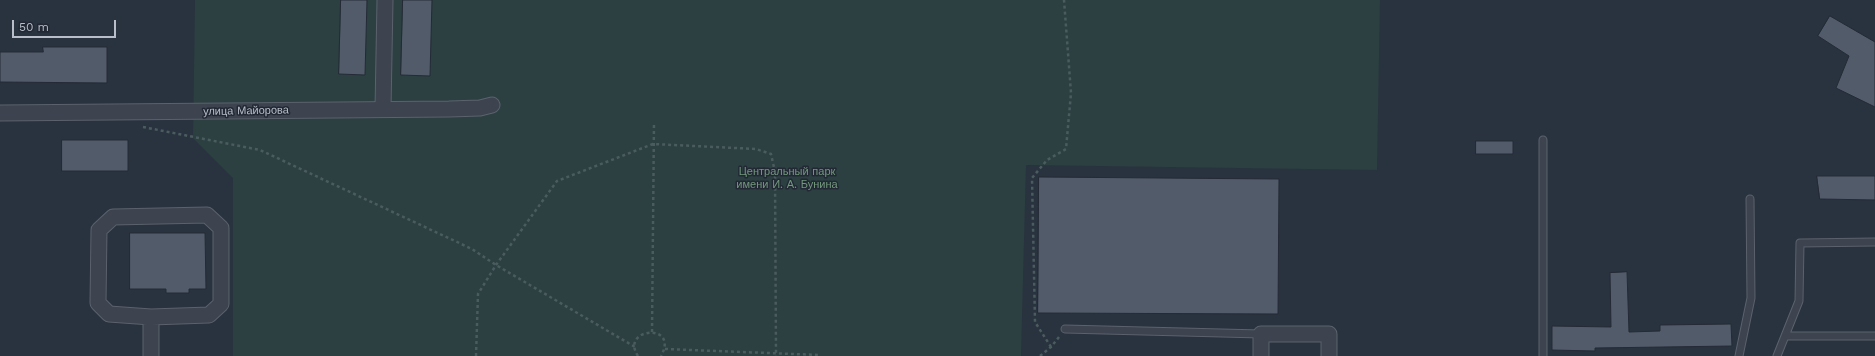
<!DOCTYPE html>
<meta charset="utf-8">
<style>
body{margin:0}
#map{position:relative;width:1875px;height:356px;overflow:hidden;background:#29323f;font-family:"Work Sans",sans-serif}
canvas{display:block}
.scale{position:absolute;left:12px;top:20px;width:104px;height:18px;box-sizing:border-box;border:2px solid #b9bfca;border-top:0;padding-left:5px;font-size:12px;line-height:14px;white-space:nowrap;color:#b9bfca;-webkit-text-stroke:3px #222935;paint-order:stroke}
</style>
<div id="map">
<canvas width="1875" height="356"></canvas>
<div class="scale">50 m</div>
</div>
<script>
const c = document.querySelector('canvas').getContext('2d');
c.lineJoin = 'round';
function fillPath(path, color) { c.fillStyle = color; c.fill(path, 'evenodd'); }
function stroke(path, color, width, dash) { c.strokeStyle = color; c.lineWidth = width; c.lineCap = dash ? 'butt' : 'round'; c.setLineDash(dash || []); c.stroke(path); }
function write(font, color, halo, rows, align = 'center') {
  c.font = font + ' "Work Sans",sans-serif'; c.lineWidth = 3; c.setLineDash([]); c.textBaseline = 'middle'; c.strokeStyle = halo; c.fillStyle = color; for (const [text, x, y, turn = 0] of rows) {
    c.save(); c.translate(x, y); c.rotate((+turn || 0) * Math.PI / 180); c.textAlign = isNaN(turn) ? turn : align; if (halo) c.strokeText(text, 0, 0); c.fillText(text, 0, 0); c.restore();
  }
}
const green = new Path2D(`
 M 195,0 L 1380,0 L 1377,170 L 1026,165 L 1021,356 L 233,356 L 233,178 L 193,138 Z`);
const building = new Path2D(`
 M 341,0 L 367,0 L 365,75 L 339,74 Z
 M 403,0 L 432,0 L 430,76 L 401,75 Z
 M 1830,16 L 1875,42 L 1875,107 L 1836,88 L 1849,56 L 1818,36 Z
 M 43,47 L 107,47 L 107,83 L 0,82 L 0,52 L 43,52 Z
 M 62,140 L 128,140 L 128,171 L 62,171 Z
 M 1476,141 L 1513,141 L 1513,154 L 1476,154 Z
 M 1817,176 L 1875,176 L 1875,200 L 1820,199 Z
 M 1039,177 L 1279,179 L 1278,314 L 1038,313 Z
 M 130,233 L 205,233 L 206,289 L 189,289 L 189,293 L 166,293 L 166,289 L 130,289 Z
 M 1627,272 L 1629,332 L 1660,331 L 1660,325 L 1731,324 L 1732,346 L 1595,348 L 1595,351 L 1552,350 L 1552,326 L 1611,327 L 1610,273 Z`);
const path = new Path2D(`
 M 143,127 L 260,150 L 472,249 L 496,265 L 635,347
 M 652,332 L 654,122
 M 1051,347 L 1035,322 L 1032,178 L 1047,160 L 1066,149 L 1071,93 L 1064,0
 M 665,349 L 819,355
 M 476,356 L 478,294 L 496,265 L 557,181 L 653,144 L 756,149 L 771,154 L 775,172 L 776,356
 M 638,356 C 619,328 680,322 661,356
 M 1040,356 L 1051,347 L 1059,337`);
const lane = new Path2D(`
 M 1543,140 L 1543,356
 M 1065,329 L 1261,334
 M 1785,336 L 1875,336
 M 1739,356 L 1751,298 L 1750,199
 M 1777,356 L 1799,301 L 1800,243 L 1875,242`);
const street = new Path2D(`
 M 383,109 L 385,0
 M 0,113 L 449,109 L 480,108 L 492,105
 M 207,215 L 221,228 L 221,304 L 209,315 L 151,317 L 109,314 L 98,303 L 99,230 L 113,217 Z
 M 151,317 L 151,356
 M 1261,356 L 1261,334 L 1329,334 L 1329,356`);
const streetNames = [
 ["улица Майорова",246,111,-1]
];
const parkNames = [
 ["Центральный парк",787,172],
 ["имени И. А. Бунина",787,185]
];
fillPath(green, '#2c3f41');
fillPath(building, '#525b6a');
stroke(building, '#242b36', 1);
stroke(lane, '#5b626d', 9);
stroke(street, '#5b626d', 17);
stroke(path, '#4b5c5f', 2.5, [3, 3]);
stroke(lane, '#3d444f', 7);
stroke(street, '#3d444f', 15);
write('11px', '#b9bfca', '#222935', streetNames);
write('11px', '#73987d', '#222935', parkNames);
</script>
